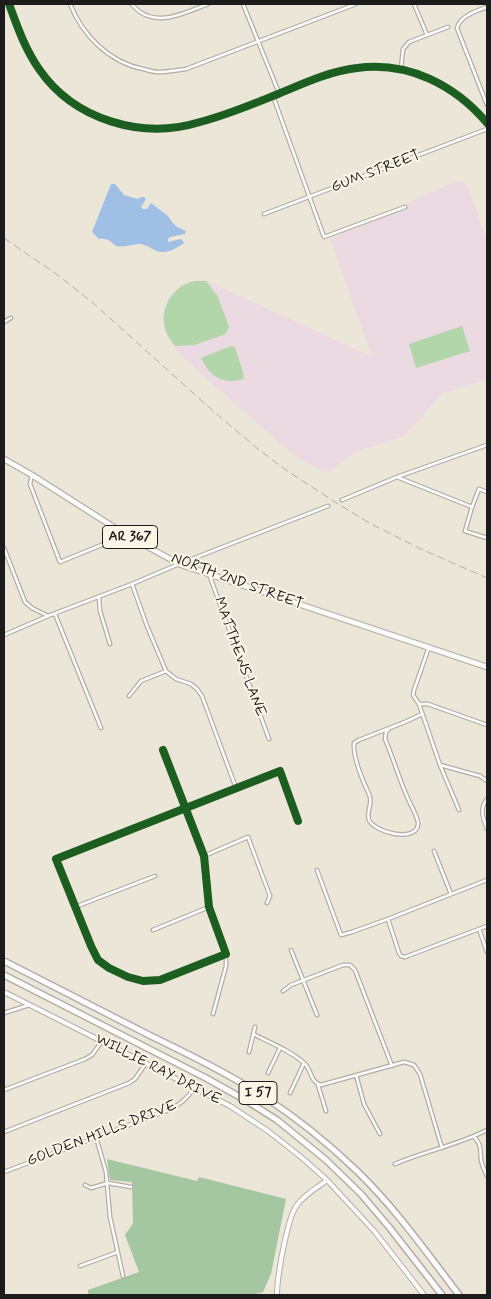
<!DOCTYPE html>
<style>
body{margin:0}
#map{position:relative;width:491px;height:1299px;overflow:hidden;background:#ece6d9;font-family:Mynerve,sans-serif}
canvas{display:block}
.frame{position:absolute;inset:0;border:5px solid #1c1c1c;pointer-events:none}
</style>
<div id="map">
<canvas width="491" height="1299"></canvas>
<div class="frame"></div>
</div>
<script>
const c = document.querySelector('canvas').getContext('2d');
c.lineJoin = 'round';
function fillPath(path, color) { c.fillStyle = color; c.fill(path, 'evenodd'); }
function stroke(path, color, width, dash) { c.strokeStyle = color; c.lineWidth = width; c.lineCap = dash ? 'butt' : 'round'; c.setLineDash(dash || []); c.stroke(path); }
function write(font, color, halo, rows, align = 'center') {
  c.font = font + ' Mynerve,sans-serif'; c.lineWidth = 4; c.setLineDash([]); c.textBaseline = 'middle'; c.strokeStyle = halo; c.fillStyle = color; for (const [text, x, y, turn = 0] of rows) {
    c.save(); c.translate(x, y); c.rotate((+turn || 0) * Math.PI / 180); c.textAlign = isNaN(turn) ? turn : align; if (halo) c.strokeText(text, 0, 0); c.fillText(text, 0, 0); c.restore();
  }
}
const built = new Path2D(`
 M 459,181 L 465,183 L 468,187 L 487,240 L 487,379 L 443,393 L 405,435 L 356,452 L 330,471 L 323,471 L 303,461 L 279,443 L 178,353 L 166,334 L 163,319 L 168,299 L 183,284 L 205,280 L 372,357 L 330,239 L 404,209 L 403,205 L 415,200 L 420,196 Z`);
const green = new Path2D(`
 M 194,281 L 206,281 L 218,297 L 229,327 L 226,334 L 194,345 L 176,346 C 159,330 160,305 177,290 C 181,285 188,283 194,281 Z
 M 462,326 L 470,351 L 416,368 L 409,344 Z
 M 231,346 L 235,347 L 243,372 L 244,379 C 223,385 210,377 201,358 Z`);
const forest = new Path2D(`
 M 107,1159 L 197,1181 L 199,1177 L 286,1199 L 271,1274 L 263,1292 L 252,1295 L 88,1295 L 88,1290 L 139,1272 L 125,1235 L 133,1223 L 132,1182 L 110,1180 Z`);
const water = new Path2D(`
 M 111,184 L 115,184 L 124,195 L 138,199 L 141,197 L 144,197 L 146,199 L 141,207 L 143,209 L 147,209 L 151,203 L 168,216 L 172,222 L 177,227 L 186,231 L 185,234 L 170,237 L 168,239 L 168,242 L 181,239 L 183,241 L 184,243 C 179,247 168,253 162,252 C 154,252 150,245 140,244 C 134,244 121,248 116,246 C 110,242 109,238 99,239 L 92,232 Z`);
const street = new Path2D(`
 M 70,4 C 83,36 109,62 143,69 C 148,70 153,72 158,72 C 167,72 177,70 186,69 L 356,4
 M 131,4 C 134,6 137,10 140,12 C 161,26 187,12 208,4
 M 243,4 L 279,93
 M 414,4 L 427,35
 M 487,7 C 476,11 460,16 457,28 L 487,105
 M 401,69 L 403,49 L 409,42 L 448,27
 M 273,96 L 324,237 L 405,207
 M 264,214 L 487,129
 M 4,322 L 11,318
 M 32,475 L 30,484 L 60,562 L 116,539 L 122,533
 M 397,477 L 472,507 L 479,489 L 487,492
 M 342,500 L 397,477 L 487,445
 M 472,507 L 465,531 L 487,538
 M 4,548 L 25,602 L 32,608 L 48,616
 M 209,574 L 269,739
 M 132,584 L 147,626 L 166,671 L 176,679 L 191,684 L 197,689 L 202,696 L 236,788
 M 99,597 L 100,611 L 110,644
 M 55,614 L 101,728
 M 4,635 L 48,616 L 132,584 L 179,564 L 328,506
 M 429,647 L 414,690 L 413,695 L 419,704 L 440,765 L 459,810
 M 129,696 L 141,681 L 166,671
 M 420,704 L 428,704 L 487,725
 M 389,729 L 386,732 L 385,739 C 395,762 401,786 412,807 C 414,812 419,820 418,825 C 415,843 374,832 369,820 C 366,813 372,805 370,797 C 369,793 366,788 364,783 C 359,771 353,756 354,743 L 359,740 L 405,722 L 422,714
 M 163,750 L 204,856 L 209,907 L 226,954 L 160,980 L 143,981 L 128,977 L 109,968 L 98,960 L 91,946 L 56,859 L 280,771 L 298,821
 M 440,765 L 480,776 L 487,781
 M 487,799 C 479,809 483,818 487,829
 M 434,851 L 451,894
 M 204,856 L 248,837 L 270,896 L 267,903
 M 317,870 L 341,935 L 352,932 L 388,919 L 487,880
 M 75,907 L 155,876
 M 388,919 L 399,953 L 401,956 L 405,957 L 487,926
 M 479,929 L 487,952
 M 153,930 L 209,907
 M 291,950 L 317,1015
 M 283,991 L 291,985 L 343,965 L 350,965 L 355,970 L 392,1066
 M 4,1013 L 29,1005
 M 213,1014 L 226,966 L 226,954
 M 253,1034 C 269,1042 293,1052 305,1064 C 312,1071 310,1082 321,1085 L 404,1062 L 414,1065 L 420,1074 L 442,1148
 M 249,1052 L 255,1027
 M 268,1073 L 280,1048
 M 356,1075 L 364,1104 L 380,1134
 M 318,1085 L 326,1111
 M 4,1090 L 85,1059 L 92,1055 L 102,1041
 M 290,1093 L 304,1063
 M 4,1132 L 129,1083 L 135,1079 L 146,1063
 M 96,1137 L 106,1172 L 110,1217 L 123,1276
 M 474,1137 C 482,1144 480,1151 481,1160 C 482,1166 485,1171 487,1176
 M 395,1164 C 425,1151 458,1145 487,1130
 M 4,1172 L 169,1110 C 180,1104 187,1099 194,1088
 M 85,1185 L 91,1188 L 108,1183 L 131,1187
 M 80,1266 L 118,1252`);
const secondary = new Path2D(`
 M 9,4 C 17,26 25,49 39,69 C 74,120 142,140 200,122 C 227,115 253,104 278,94 C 304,83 330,71 357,68 C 408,61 455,85 487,123
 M 4,992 L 230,1106 L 268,1131 L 301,1157 L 327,1180 L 375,1232 L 424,1295
 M 277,1295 C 277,1278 287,1218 297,1205 C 305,1194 317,1188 327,1180`);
const primary = new Path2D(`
 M 4,459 L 32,475 L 123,533 L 179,564 L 487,667`);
const highway = new Path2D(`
 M 4,961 C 52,986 101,1010 149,1035 C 188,1054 227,1073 263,1096 C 297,1118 329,1144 358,1172 C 396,1209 427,1253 459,1295
 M 4,975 L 206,1078 L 247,1101 L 277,1120 L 326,1160 L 361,1194 L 389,1227 L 442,1295`);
const rail = new Path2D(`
 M 4,238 L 59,276 L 93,303 L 212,410 L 258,449 L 286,470 L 335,502 L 371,524 L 421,549 L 487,578`);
const cycleway = new Path2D(`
 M 9,4 C 17,26 25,49 39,69 C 74,120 142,140 200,122 C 227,115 253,104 278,94 C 304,83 330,71 357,68 C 408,61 455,85 487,123
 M 163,750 L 204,856 L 209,907 L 226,954 L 160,980 L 143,981 L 128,977 L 109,968 L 98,960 L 91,946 L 56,859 L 280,771 L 298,821`);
const shields = [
 [130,537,55],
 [258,1093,38]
];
const shieldNames = [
 ["AR 367",130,537],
 ["I 57",258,1093]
];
const streetNames = [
 ["GUM STREET",376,172,-21],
 ["NORTH 2ND STREET",237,582,20],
 ["MATTHEWS LANE",239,657,70],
 ["WILLIE RAY DRIVE",158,1070,27],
 ["GOLDEN HILLS DRIVE",102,1134,-21]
];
fillPath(built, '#ecdae3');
fillPath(green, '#b2d6aa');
fillPath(forest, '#a4c6a0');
fillPath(water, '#a0bfe4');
stroke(street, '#b2aea6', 5);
stroke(secondary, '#b2aea6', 6);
stroke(primary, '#b2aea6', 7);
stroke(highway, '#b2aea6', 8);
stroke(street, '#fcfbf9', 2.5);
stroke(secondary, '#fcfbf9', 4);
stroke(primary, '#fcfbf9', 4.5);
stroke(highway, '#fcfbf9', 5);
stroke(rail, '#afaeac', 1, [8, 4]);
stroke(cycleway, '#1b5e20', 8);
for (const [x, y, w] of shields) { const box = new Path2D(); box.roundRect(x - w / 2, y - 11.5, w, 23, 4); c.fillStyle = '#fcf5e5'; c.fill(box); stroke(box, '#1c1c1c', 1); }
write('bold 14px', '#1c1c1c', null, shieldNames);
write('15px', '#1c1c1c', '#fcf5e5', streetNames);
</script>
